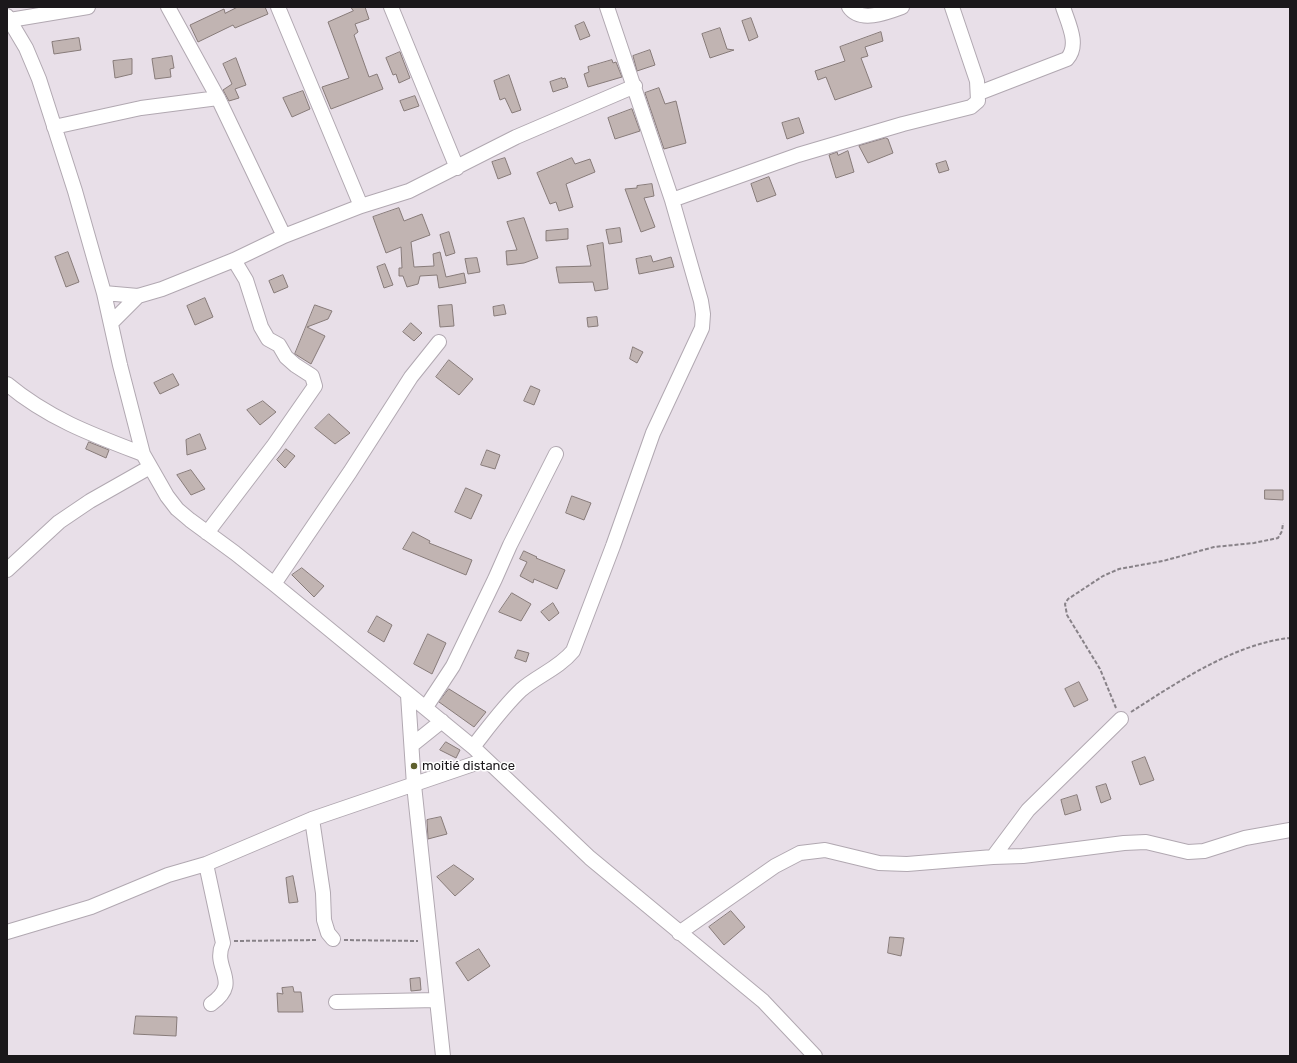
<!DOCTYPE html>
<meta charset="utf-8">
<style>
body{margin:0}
#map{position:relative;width:1297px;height:1063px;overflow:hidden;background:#e8dfe8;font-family:Rubik,sans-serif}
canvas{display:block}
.frame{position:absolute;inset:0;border:8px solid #1b181b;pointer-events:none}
</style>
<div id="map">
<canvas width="1297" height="1063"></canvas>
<div class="frame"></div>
</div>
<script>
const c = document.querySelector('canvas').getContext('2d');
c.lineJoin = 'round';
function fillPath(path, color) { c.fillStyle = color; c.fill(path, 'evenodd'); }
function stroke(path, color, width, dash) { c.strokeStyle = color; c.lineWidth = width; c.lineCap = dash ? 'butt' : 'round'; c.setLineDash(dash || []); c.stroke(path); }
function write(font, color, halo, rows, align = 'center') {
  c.font = font + ' Rubik,sans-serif'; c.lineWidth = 3; c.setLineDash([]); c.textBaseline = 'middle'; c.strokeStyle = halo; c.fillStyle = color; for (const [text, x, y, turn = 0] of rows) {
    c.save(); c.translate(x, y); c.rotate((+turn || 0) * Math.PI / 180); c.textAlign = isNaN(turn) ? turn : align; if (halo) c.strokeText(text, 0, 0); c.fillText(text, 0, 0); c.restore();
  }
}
const building = new Path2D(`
 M 238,7 L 265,7 L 268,14 L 235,28 L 233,25 L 198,42 L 190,25 L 224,9 L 225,13 Z
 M 351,7 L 365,7 L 369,19 L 355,24 L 358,32 L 354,35 L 369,77 L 377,74 L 383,89 L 331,109 L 322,87 L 349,78 L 328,22 L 353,11 Z
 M 751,18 L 758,37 L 749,41 L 742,21 Z
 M 584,22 L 590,36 L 580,40 L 575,26 Z
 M 720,28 L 727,49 L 734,50 L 710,58 L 702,34 Z
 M 881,32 L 883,41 L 865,47 L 868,56 L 861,58 L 872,87 L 835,100 L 826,77 L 818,80 L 815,71 L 845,61 L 840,47 Z
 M 79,38 L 81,50 L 54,54 L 52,42 Z
 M 650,50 L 655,65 L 637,71 L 633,56 Z
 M 400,52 L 410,78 L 399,83 L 396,74 L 393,75 L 386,58 Z
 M 172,56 L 174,68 L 170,69 L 171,77 L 155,79 L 152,59 Z
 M 236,58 L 246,85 L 235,89 L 239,98 L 229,101 L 223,90 L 232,84 L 223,64 Z
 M 132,59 L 132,74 L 115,78 L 113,61 Z
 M 612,60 L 613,63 L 616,62 L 622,77 L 588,87 L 584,74 L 589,72 L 588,67 Z
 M 509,75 L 521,110 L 512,113 L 505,98 L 500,100 L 494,81 Z
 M 562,78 L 562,79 L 565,78 L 568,87 L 553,92 L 550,82 Z
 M 659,88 L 665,104 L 676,101 L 686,143 L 664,149 L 645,93 Z
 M 303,91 L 310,109 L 292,117 L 283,98 Z
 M 415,96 L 419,106 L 404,111 L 400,101 Z
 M 632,109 L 640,131 L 615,139 L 608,118 Z
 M 799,118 L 804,133 L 787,139 L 782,123 Z
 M 886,138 L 888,139 L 893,153 L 868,163 L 859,146 Z
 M 848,151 L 854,172 L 836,178 L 829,155 L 837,152 L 838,155 Z
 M 505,158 L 511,174 L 498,179 L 492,162 Z
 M 572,158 L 575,164 L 590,159 L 595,172 L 566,184 L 573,207 L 559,211 L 556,202 L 550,204 L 537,173 Z
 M 946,161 L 949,170 L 939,173 L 936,164 Z
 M 769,177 L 776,195 L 757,202 L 751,184 Z
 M 652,184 L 654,196 L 644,198 L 655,227 L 641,232 L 625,189 L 637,188 L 637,186 Z
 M 399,208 L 404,221 L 422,214 L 430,235 L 411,242 L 414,267 L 434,266 L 433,254 L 440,252 L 446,277 L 464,273 L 466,283 L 439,288 L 437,275 L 420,276 L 418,284 L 407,287 L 403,276 L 399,276 L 399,268 L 402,268 L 401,247 L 386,253 L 373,217 Z
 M 524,218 L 538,258 L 524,263 L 507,265 L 506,251 L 517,250 L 507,222 Z
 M 620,228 L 622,242 L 609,244 L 606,230 Z
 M 568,229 L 568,239 L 546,241 L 546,231 Z
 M 449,232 L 455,253 L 446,256 L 440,235 Z
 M 603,243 L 608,289 L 595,291 L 593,282 L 559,283 L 556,267 L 591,266 L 587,246 Z
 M 68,252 L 79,282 L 66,287 L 55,257 Z
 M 651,256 L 653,262 L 671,257 L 674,267 L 639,274 L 636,259 Z
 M 477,258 L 480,272 L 468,274 L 465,259 Z
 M 385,264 L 393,285 L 384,288 L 377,267 Z
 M 283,275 L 288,287 L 274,293 L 269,281 Z
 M 205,298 L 213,317 L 195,325 L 187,306 Z
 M 315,305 L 332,311 L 328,319 L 307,327 L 325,336 L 311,364 L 295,354 Z
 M 452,305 L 454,326 L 440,327 L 438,306 Z
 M 504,305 L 506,314 L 494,316 L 493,307 Z
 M 597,317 L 598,326 L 588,327 L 587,318 Z
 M 411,323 L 422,333 L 414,341 L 403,332 Z
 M 633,347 L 643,352 L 637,363 L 630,359 Z
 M 449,360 L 473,379 L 459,395 L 436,377 Z
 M 173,374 L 179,385 L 160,394 L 154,383 Z
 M 531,386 L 540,390 L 534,405 L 524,401 Z
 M 263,401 L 276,412 L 260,425 L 247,410 Z
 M 329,414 L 350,433 L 335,444 L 315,428 Z
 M 200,434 L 206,449 L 187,455 L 186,440 Z
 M 89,442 L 109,450 L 106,458 L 86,449 Z
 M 286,449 L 295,456 L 285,468 L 277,460 Z
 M 487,450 L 500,455 L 495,469 L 481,465 Z
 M 191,470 L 205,489 L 191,495 L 177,475 Z
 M 466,488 L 482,495 L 471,519 L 455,512 Z
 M 1265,490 L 1283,490 L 1283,500 L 1265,499 Z
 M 572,496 L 591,503 L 584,520 L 566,513 Z
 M 413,532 L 430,541 L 429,543 L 472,560 L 466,575 L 403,549 Z
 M 524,551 L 537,557 L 536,558 L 565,570 L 557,589 L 534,579 L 533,583 L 520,576 L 527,562 L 520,559 Z
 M 302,568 L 324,586 L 314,597 L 292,575 Z
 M 512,593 L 531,604 L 521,621 L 499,612 Z
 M 553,603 L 559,613 L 549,621 L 541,612 Z
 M 377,616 L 392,625 L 384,642 L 368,632 Z
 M 428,634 L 446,643 L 432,674 L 414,664 Z
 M 518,650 L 529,653 L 526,662 L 515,658 Z
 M 1079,682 L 1088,700 L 1074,707 L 1065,689 Z
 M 449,689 L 486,712 L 474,727 L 439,702 Z
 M 446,742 L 460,750 L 456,758 L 440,750 Z
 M 1145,757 L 1154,780 L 1140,785 L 1132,762 Z
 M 1106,784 L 1111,799 L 1101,803 L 1096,787 Z
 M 1077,795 L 1081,810 L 1065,815 L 1061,800 Z
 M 441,817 L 447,834 L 428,839 L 427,820 Z
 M 454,865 L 474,879 L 455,896 L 437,877 Z
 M 293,876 L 298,902 L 289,903 L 286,878 Z
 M 731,911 L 745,927 L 724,945 L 709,927 Z
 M 890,937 L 904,938 L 901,956 L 888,953 Z
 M 479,949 L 490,966 L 468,981 L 456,963 Z
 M 420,978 L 421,990 L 411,991 L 410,979 Z
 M 293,987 L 294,992 L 301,992 L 303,1012 L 278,1012 L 277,993 L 283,994 L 282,988 Z
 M 136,1016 L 177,1017 L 176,1036 L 134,1034 Z`);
const path = new Path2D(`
 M 1116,708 L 1100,669 L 1067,615 L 1065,604 L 1068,599 L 1103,576 L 1119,569 L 1163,561 L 1214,547 L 1254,543 L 1278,538 L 1282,531 L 1283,523
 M 1131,712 C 1176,683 1236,643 1290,638
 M 344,940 L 418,941
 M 234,941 L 318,940`);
const minor = new Path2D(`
 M 168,7 L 218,98 L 284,236
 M 278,7 L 361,206
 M 391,7 L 457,168
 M 607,7 L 672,200 L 798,155 L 903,124 L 971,107 L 978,101 L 977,81 L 952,7
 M 849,7 C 860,23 886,13 902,7
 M 7,16 L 26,48 L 39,79 L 75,191 L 104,293 L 120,365 L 143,454 L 167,496 L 177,509 L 190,520 L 235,553 L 274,584 L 473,747 L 590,858 L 763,1001 L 815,1056
 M 10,20 L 88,7
 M 979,93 L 1067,59 C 1080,45 1068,23 1063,7
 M 54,127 L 141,108 L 218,98
 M 104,293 L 138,296
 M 111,323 L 138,296 L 162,289 L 234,260 L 284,236 L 361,206 L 409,191 L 516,137 L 635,86
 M 7,384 C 49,419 93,435 143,454
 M 207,533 L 274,445 L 315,386 L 312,376 L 295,365 L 286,357 L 279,345 L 268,339 L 261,327 L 246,280 L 234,260
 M 7,570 L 59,522 L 90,501 L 150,467
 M 274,584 L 350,472 L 411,377 L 439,342
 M 408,695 L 414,785 L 443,1056
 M 426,707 L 453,666 L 495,579 L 510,545 L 556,454
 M 412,745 L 442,721
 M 473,747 C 488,728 503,707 521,690 C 537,676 559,668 573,651 L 613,546 L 653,433 L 702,328 L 703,314 L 701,301 L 672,200
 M 312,819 L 323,893 L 324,920 L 328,933 L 333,939
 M 993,857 L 1023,856 L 1124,843 L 1146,842 L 1188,852 L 1204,851 L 1245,838 L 1290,830
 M 206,864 L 223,943 C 211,969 243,981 211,1004
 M 7,932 L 91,907 L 168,875 L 206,864 L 312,819 L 485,760
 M 679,933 L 775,866 L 800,853 L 825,850 L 879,863 L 907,864 L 993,857 L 1028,810 L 1121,719
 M 336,1002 L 437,1000`);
const markers = [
 [414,766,4,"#5d5f2c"]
];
const poiNames = [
 ["moitié distance",422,766]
];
fillPath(building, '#c1b4b2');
stroke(building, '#877b79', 1);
stroke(minor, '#b1a8b1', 16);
stroke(path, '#888288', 2, [4, 2]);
stroke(minor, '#fff', 14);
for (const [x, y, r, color] of markers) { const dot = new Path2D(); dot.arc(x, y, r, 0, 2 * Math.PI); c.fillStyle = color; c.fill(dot); stroke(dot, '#fff', 1.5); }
write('13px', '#1b181b', '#fff', poiNames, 'left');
</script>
